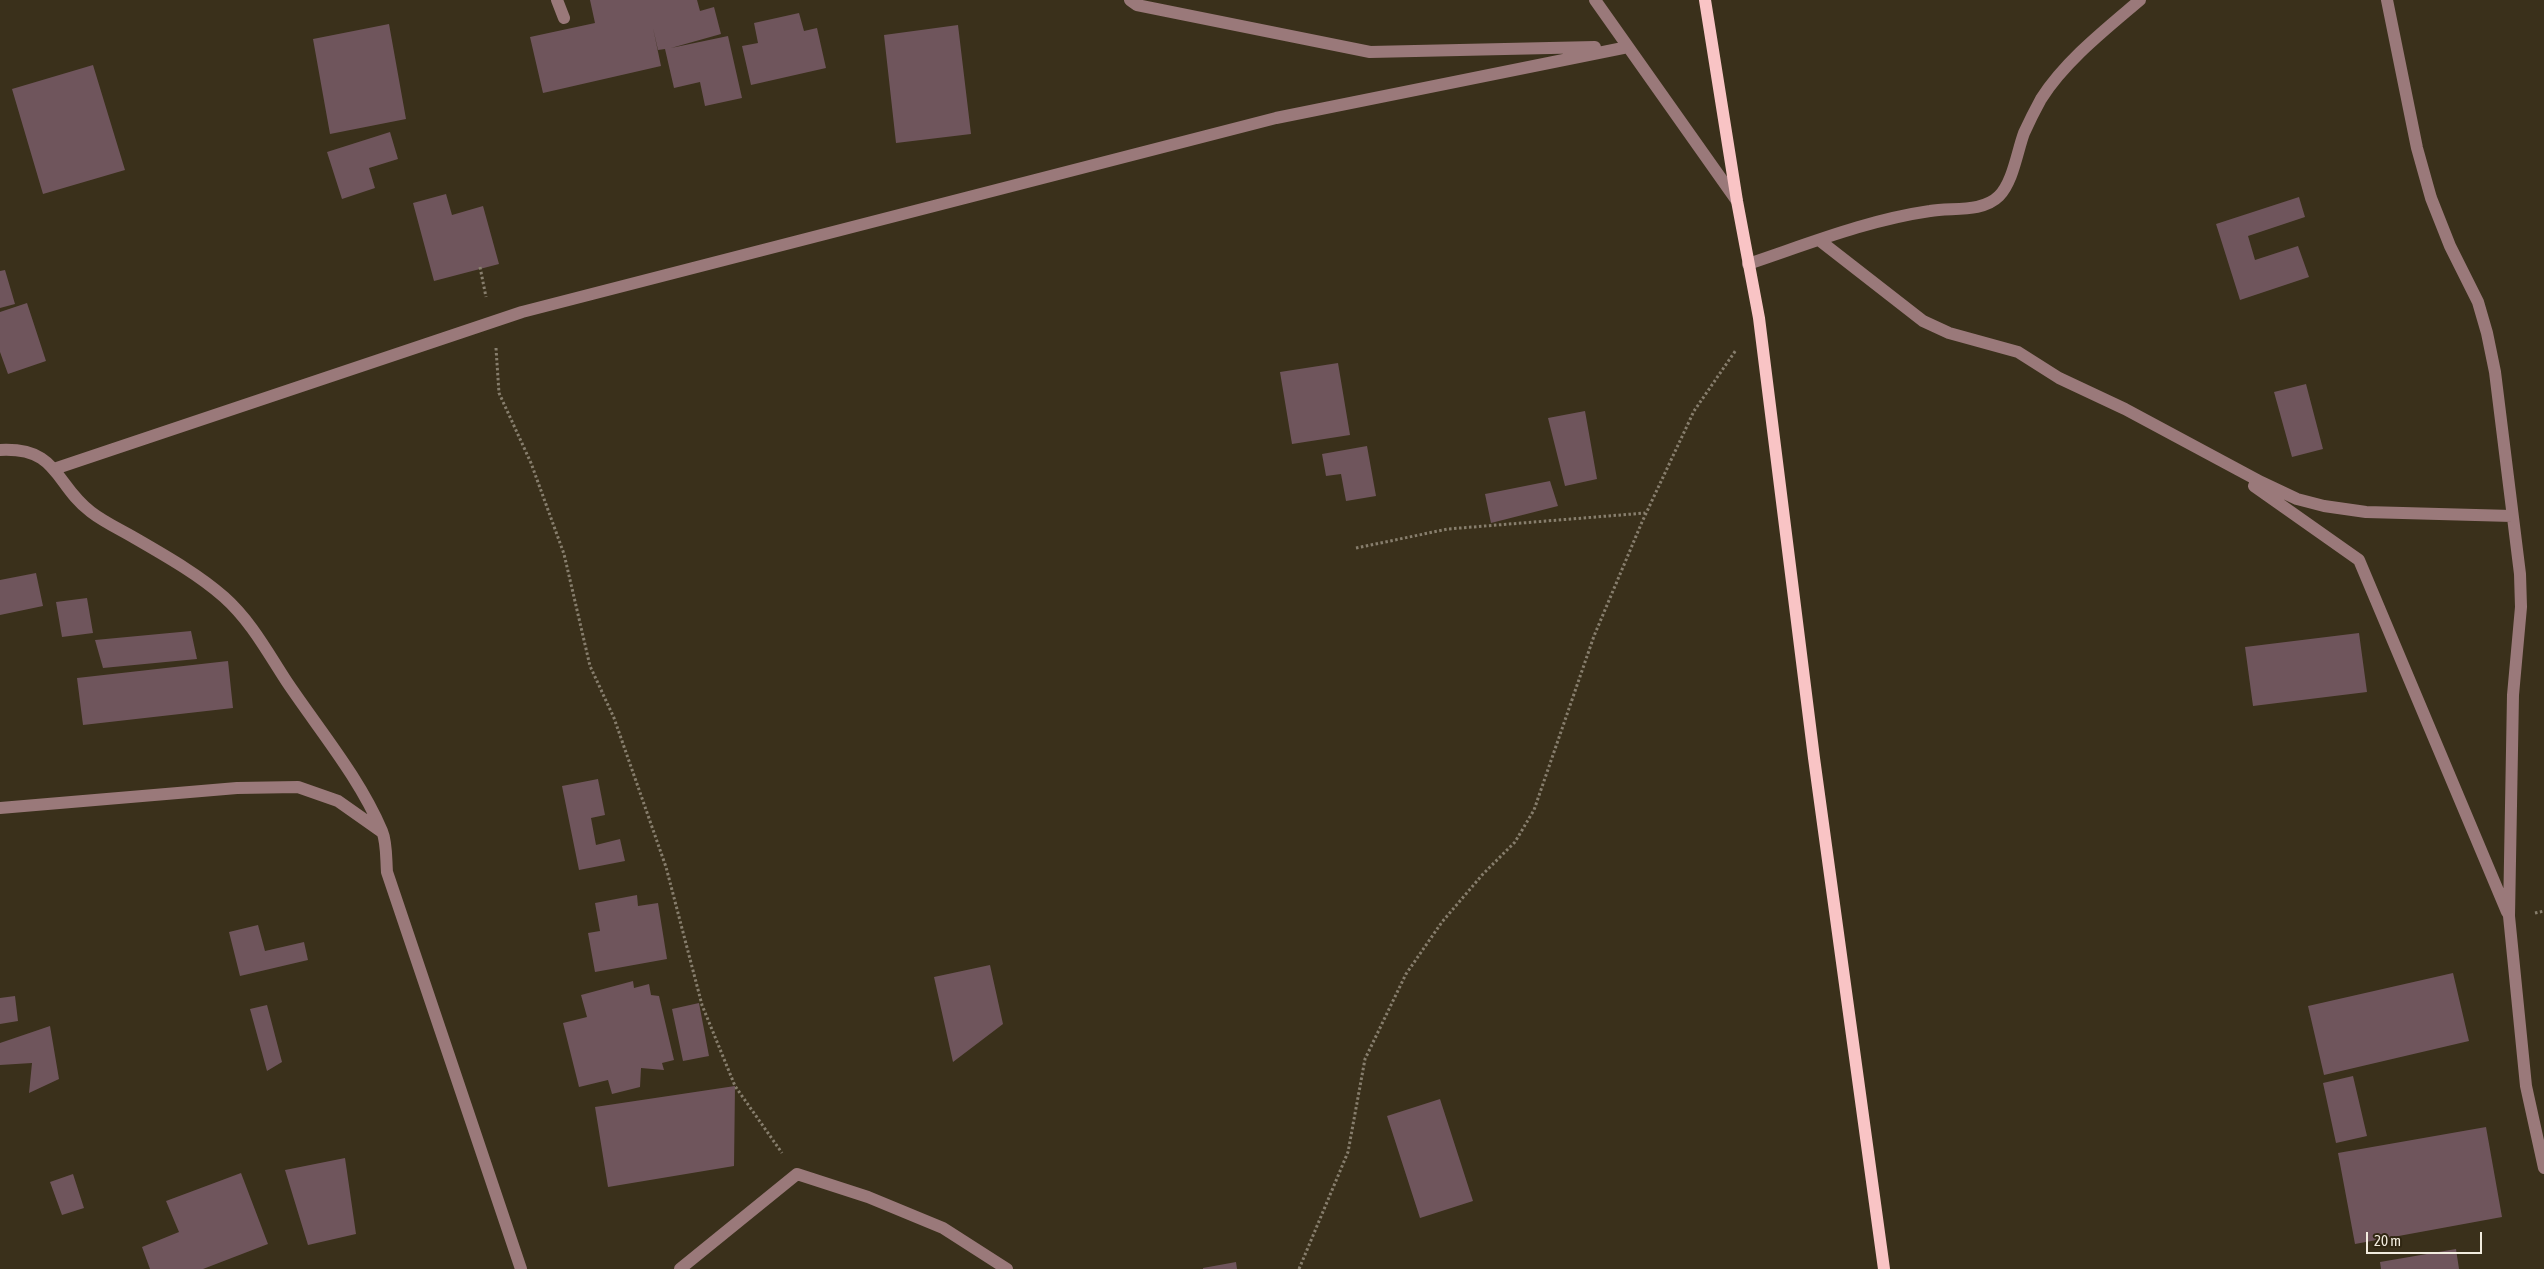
<!DOCTYPE html>
<style>
body{margin:0}
#map{position:relative;width:2544px;height:1269px;overflow:hidden;background:#3a301b;font-family:"Asap Condensed",sans-serif}
canvas{display:block}
.scale{position:absolute;left:2366px;top:1232px;width:116px;height:22px;box-sizing:border-box;border:2px solid #f2ecdf;border-top:0;padding-left:6px;font-size:15px;line-height:18px;white-space:nowrap;color:#f2ecdf;-webkit-text-stroke:4px #302612;paint-order:stroke}
</style>
<div id="map">
<canvas width="2544" height="1269"></canvas>
<div class="scale">20 m</div>
</div>
<script>
const c = document.querySelector('canvas').getContext('2d');
c.lineJoin = 'round';
function fillPath(path, color) { c.fillStyle = color; c.fill(path, 'evenodd'); }
function stroke(path, color, width, dash) { c.strokeStyle = color; c.lineWidth = width; c.lineCap = dash ? 'butt' : 'round'; c.setLineDash(dash || []); c.stroke(path); }
const building = new Path2D(`
 M 590,0 L 697,0 L 700,11 L 714,7 L 721,34 L 671,48 L 728,36 L 742,98 L 705,106 L 700,82 L 674,88 L 665,49 L 658,50 L 653,28 L 661,66 L 543,93 L 530,37 L 595,23 Z
 M 799,13 L 804,31 L 817,28 L 826,68 L 751,85 L 742,46 L 758,43 L 754,23 Z
 M 389,24 L 406,119 L 330,134 L 313,39 Z
 M 958,25 L 971,134 L 896,143 L 884,35 Z
 M 93,65 L 125,170 L 43,194 L 12,89 Z
 M 390,132 L 398,159 L 369,168 L 375,188 L 342,199 L 327,152 Z
 M 446,194 L 452,215 L 483,206 L 499,264 L 434,281 L 413,203 Z
 M 2299,197 L 2305,217 L 2248,236 L 2255,260 L 2298,246 L 2309,277 L 2240,300 L 2216,224 Z
 M 5,270 L 15,304 L 0,308 L 0,271 Z
 M 27,303 L 46,361 L 8,374 L 0,352 L 0,312 Z
 M 1338,363 L 1350,435 L 1292,444 L 1280,372 Z
 M 2306,384 L 2323,449 L 2292,457 L 2274,392 Z
 M 1585,411 L 1597,479 L 1565,486 L 1548,418 Z
 M 1367,446 L 1376,496 L 1346,501 L 1341,474 L 1326,476 L 1322,454 Z
 M 1550,481 L 1558,506 L 1491,523 L 1485,494 Z
 M 36,573 L 43,606 L 0,615 L 0,580 Z
 M 87,598 L 93,633 L 62,637 L 56,602 Z
 M 191,631 L 197,659 L 103,668 L 95,640 Z
 M 2359,633 L 2367,692 L 2253,706 L 2245,647 Z
 M 228,661 L 233,708 L 83,725 L 77,678 Z
 M 598,779 L 605,815 L 591,818 L 596,845 L 620,839 L 625,861 L 579,870 L 562,786 Z
 M 637,895 L 638,906 L 658,903 L 667,959 L 595,972 L 588,933 L 600,931 L 595,903 Z
 M 258,925 L 265,951 L 304,942 L 308,960 L 240,976 L 229,932 Z
 M 990,965 L 1003,1024 L 953,1062 L 934,977 Z
 M 2453,973 L 2469,1041 L 2324,1075 L 2308,1006 Z
 M 633,981 L 634,988 L 649,984 L 651,995 L 659,996 L 674,1060 L 662,1063 L 664,1070 L 641,1068 L 640,1087 L 612,1094 L 608,1080 L 579,1087 L 563,1023 L 587,1017 L 581,995 Z
 M 15,996 L 18,1021 L 0,1024 L 0,998 Z
 M 699,1003 L 709,1056 L 683,1061 L 672,1009 Z
 M 267,1005 L 282,1062 L 267,1071 L 250,1009 Z
 M 50,1026 L 59,1079 L 29,1093 L 32,1063 L 0,1065 L 0,1043 Z
 M 2353,1076 L 2367,1136 L 2336,1143 L 2323,1083 Z
 M 735,1086 L 734,1166 L 608,1187 L 595,1107 Z
 M 1440,1099 L 1473,1201 L 1420,1218 L 1387,1116 Z
 M 2486,1127 L 2502,1217 L 2355,1244 L 2338,1153 Z
 M 345,1158 L 356,1234 L 308,1245 L 285,1170 Z
 M 241,1173 L 268,1244 L 203,1269 L 150,1269 L 142,1247 L 179,1232 L 166,1201 Z
 M 73,1174 L 84,1208 L 62,1215 L 50,1182 Z
 M 2456,1249 L 2459,1269 L 2381,1269 L 2380,1262 Z
 M 1236,1262 L 1237,1269 L 1203,1269 L 1203,1268 Z`);
const path = new Path2D(`
 M 480,267 L 486,297
 M 496,348 L 499,393 L 531,463 L 564,554 L 590,666 L 614,718 L 666,867 L 702,1005 L 735,1086 L 782,1153
 M 1356,548 L 1448,529 L 1645,513
 M 2535,913 L 2544,911
 M 1299,1269 L 1348,1152 L 1365,1059 L 1406,974 L 1442,922 L 1483,874 L 1515,842 L 1534,810 L 1594,636 L 1642,522 L 1694,411 L 1736,350`);
const minor = new Path2D(`
 M 557,0 L 564,18
 M 1130,0 L 1137,5 L 1370,52 L 1595,47
 M 1595,0 L 1737,201
 M 2387,0 L 2417,148 L 2431,198 L 2450,246 L 2478,302 L 2487,333 L 2495,372 L 2520,574 L 2521,607 L 2513,695 L 2509,916 L 2526,1086 L 2544,1168
 M 1819,240 L 1923,321 L 1949,333 L 2018,352 L 2059,378 L 2125,409 L 2261,482 L 2297,499 L 2324,506 L 2366,512 L 2512,516
 M 1748,264 C 1808,244 1867,220 1930,211 C 1951,207 1982,213 1999,196 C 2013,182 2017,152 2024,133 C 2029,122 2035,110 2041,99 C 2065,61 2106,29 2140,0
 M 0,450 C 59,447 54,484 91,512 C 104,522 119,529 133,537 C 164,555 198,574 224,597 C 251,621 268,653 287,682 C 320,731 359,777 382,831 C 387,843 386,860 387,872 L 521,1269
 M 54,469 L 522,312 L 1276,118 L 1628,47
 M 2254,486 L 2359,560 L 2507,912
 M 0,808 L 237,788 L 298,787 L 338,801 L 382,832
 M 680,1269 L 797,1174 L 868,1197 L 943,1228 L 1007,1269`);
const major = new Path2D(`
 M 1705,0 L 1737,201 L 1759,318 L 1814,758 L 1884,1269`);
fillPath(building, '#6f555c');
stroke(path, '#877e6d', 3, [2.5, 2.5]);
stroke(minor, '#9a797a', 12);
stroke(major, '#f9c4c5', 12);
</script>
